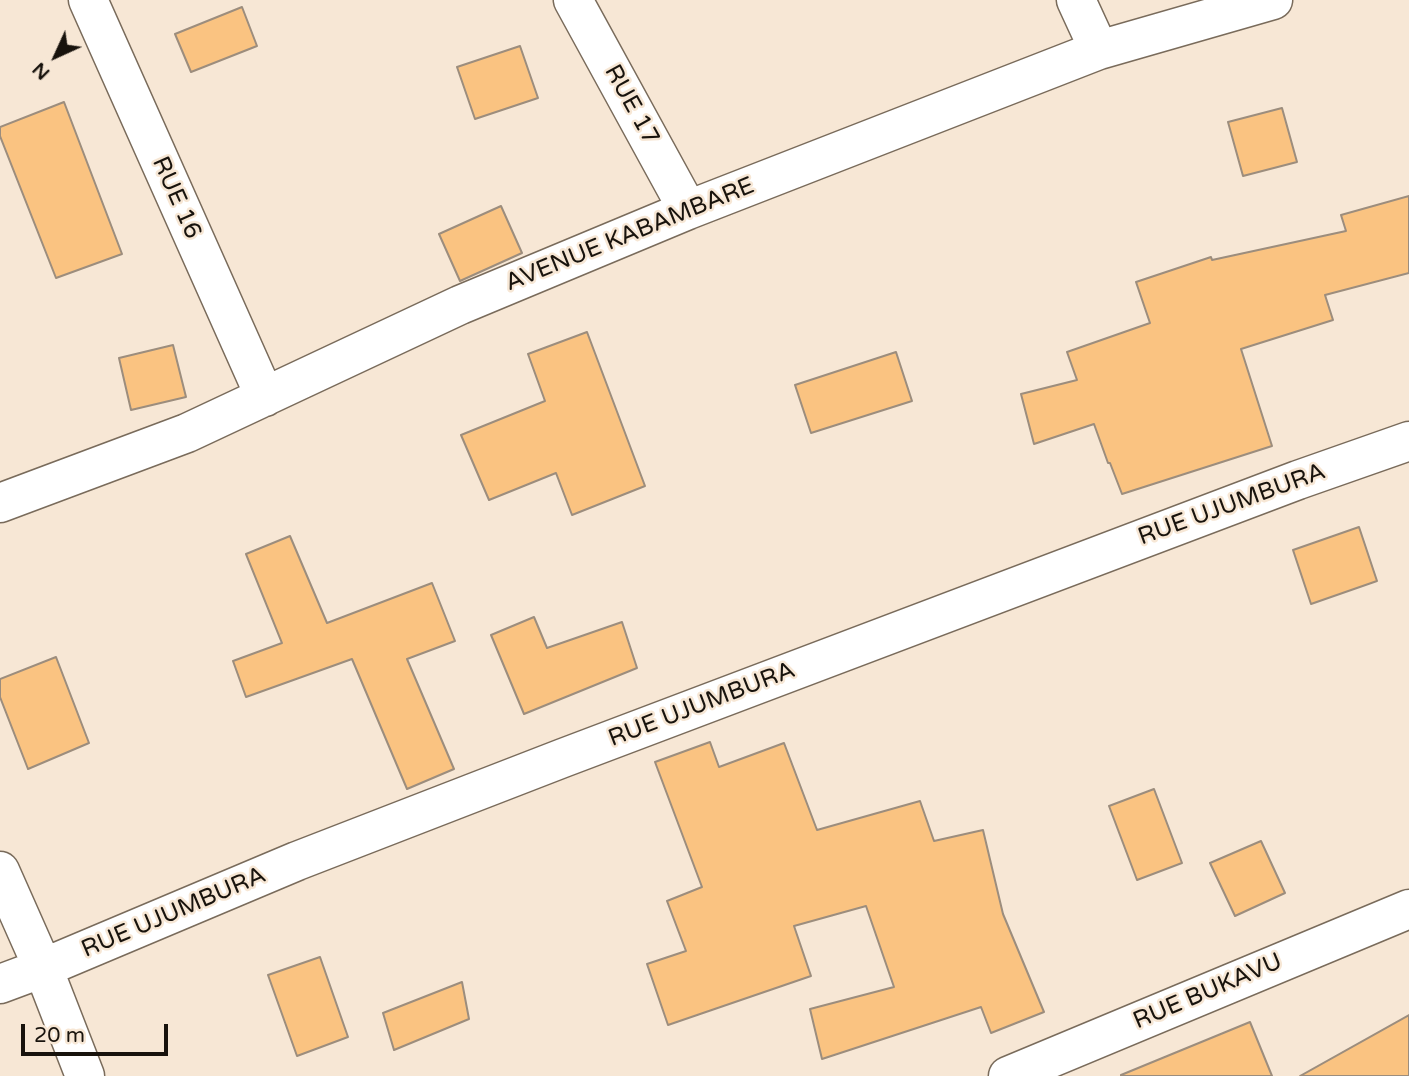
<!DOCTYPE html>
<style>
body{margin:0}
#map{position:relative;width:1409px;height:1076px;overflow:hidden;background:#f7e7d5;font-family:"Varela Round",sans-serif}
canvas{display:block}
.north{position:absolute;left:21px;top:21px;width:70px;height:70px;-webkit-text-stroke:5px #f7e7d5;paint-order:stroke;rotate:225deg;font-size:19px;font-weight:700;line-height:28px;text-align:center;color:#18130d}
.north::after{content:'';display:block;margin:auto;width:24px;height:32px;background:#18130d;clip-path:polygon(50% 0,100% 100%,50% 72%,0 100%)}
.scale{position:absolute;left:21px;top:1024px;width:147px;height:32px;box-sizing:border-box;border:4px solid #18130d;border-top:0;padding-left:9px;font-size:21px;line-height:24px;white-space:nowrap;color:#18130d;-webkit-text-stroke:5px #f7e7d5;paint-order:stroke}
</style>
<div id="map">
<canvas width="1409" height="1076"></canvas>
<div class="north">N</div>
<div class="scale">20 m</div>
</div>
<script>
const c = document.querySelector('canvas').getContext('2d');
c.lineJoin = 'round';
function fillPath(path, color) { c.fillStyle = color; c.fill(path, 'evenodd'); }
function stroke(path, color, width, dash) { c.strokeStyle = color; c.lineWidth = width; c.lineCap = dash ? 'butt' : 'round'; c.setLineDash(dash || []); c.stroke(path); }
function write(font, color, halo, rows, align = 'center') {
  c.font = font + ' "Varela Round",sans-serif'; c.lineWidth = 5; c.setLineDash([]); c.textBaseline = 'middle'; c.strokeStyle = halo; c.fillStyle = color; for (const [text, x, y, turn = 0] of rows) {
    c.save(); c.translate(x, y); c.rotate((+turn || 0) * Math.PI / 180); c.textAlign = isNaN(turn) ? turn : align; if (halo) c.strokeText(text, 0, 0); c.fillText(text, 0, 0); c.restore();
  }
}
const building = new Path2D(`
 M 242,7 L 257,46 L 191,72 L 175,34 Z
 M 520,46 L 538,98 L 475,119 L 457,67 Z
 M 64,102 L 122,254 L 56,278 L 0,136 L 0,127 Z
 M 1282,108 L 1297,162 L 1243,176 L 1228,122 Z
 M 1409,196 L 1409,273 L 1325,295 L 1333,320 L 1241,349 L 1272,446 L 1122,494 L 1110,463 L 1108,463 L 1094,424 L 1034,444 L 1021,394 L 1077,380 L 1067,352 L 1150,323 L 1136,282 L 1211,257 L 1212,260 L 1346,231 L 1341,215 Z
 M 501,206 L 522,253 L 460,281 L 439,234 Z
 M 587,332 L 645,486 L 572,515 L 556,473 L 489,500 L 461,435 L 545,401 L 528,354 Z
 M 173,345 L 186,397 L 131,410 L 119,358 Z
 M 896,352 L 912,401 L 811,433 L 795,385 Z
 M 1359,527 L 1377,581 L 1311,604 L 1293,550 Z
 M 290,536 L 327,623 L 432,583 L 455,641 L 407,659 L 454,769 L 407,789 L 352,659 L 246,697 L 233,661 L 282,643 L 246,554 Z
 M 534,617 L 547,648 L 622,622 L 637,668 L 524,714 L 491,635 Z
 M 56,657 L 89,743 L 28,769 L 0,697 L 0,679 Z
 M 710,742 L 719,767 L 784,743 L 817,830 L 920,801 L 934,841 L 983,830 L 1003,914 L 1044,1012 L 991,1033 L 981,1007 L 822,1059 L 810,1009 L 894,987 L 866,906 L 794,926 L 811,976 L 668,1025 L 647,964 L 686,951 L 667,901 L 702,887 L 655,762 Z
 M 1154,789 L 1182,863 L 1137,880 L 1109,806 Z
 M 1261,841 L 1285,893 L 1235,916 L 1210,863 Z
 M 320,957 L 348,1037 L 297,1056 L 268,975 Z
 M 462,982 L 469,1019 L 394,1050 L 383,1013 Z
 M 1409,1015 L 1409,1076 L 1300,1076 Z
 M 1250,1022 L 1272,1076 L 1121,1076 L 1121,1075 Z`);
const minor = new Path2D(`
 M 88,0 L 265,397
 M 573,0 L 688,210
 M 1076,0 L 1099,50
 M 0,503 L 187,433 L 460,305 L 688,210 L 1099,50 L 1273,0
 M 0,871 L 43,968 L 85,1076
 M 0,984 L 43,968 L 297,861 L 563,758 L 1298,480 L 1409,441
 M 1008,1076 L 1409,909`);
const streetNames = [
 ["RUE 17",631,105,61],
 ["RUE 16",176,198,66],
 ["AVENUE KABAMBARE",630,235,-22],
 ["RUE UJUMBURA",1232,505,-20],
 ["RUE UJUMBURA",702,705,-21],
 ["RUE UJUMBURA",174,913,-23],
 ["RUE BUKAVU",1208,992,-23]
];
fillPath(building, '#fac381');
stroke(building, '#9c8d7d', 2);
stroke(minor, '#796b5b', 41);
stroke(minor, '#fff', 38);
write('24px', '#18130d', '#f7e7d5', streetNames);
</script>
